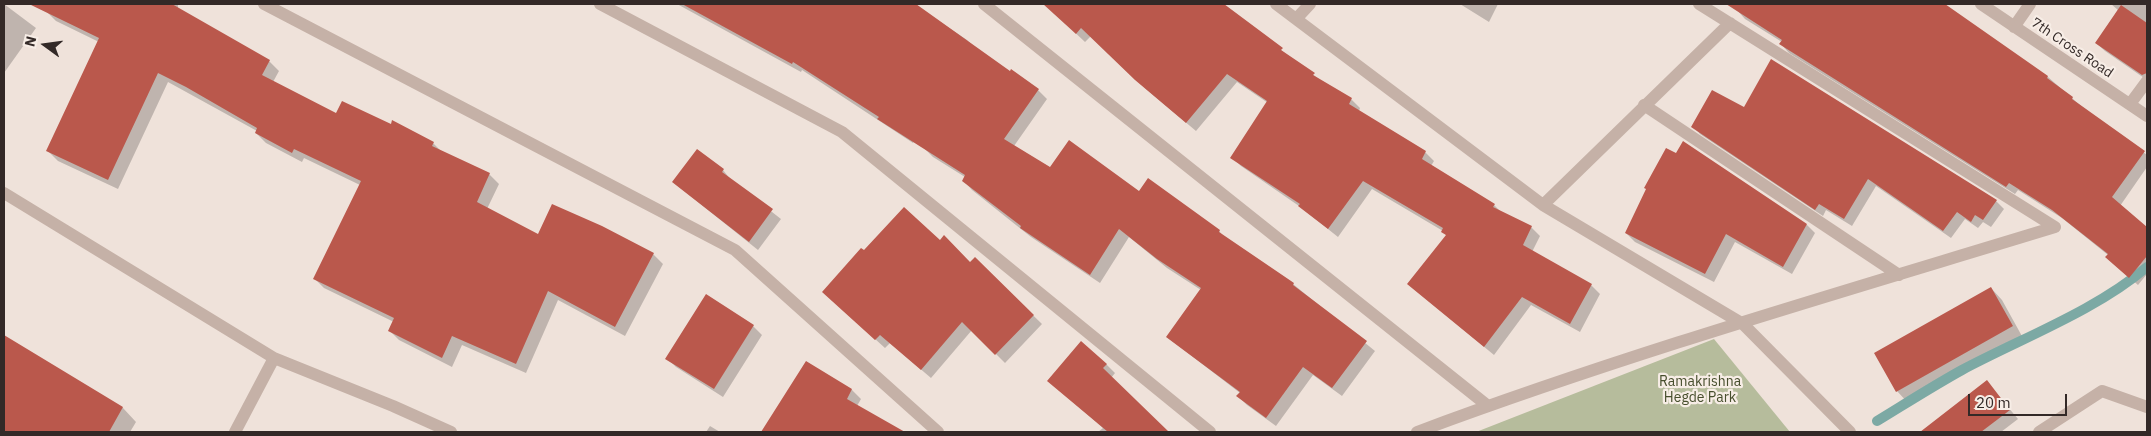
<!DOCTYPE html>
<style>
body{margin:0}
#map{position:relative;width:2151px;height:436px;overflow:hidden;background:#efe2da;font-family:"IBM Plex Sans",sans-serif}
canvas{display:block}
.frame{position:absolute;inset:0;border:5px solid #332927;pointer-events:none}
.north{position:absolute;left:20px;top:20px;width:50px;height:50px;-webkit-text-stroke:4px #f7ede6;paint-order:stroke;rotate:284deg;font-size:14px;font-weight:700;line-height:20px;text-align:center;color:#332927}
.north::after{content:'';display:block;margin:auto;width:18px;height:22px;background:#332927;clip-path:polygon(50% 0,100% 100%,50% 72%,0 100%)}
.scale{position:absolute;left:1968px;top:394px;width:99px;height:22px;box-sizing:border-box;border:2px solid #332927;border-top:0;padding-left:6px;font-size:15px;line-height:18px;white-space:nowrap;color:#332927;-webkit-text-stroke:4px #f7ede6;paint-order:stroke}
</style>
<div id="map">
<canvas width="2151" height="436"></canvas>
<div class="frame"></div>
<div class="north">N</div>
<div class="scale">20 m</div>
</div>
<script>
const c = document.querySelector('canvas').getContext('2d');
c.lineJoin = 'round';
function fillPath(path, color) { c.fillStyle = color; c.fill(path, 'evenodd'); }
function stroke(path, color, width, dash) { c.strokeStyle = color; c.lineWidth = width; c.lineCap = dash ? 'butt' : 'round'; c.setLineDash(dash || []); c.stroke(path); }
function write(font, color, halo, rows, align = 'center') {
  c.font = font + ' "IBM Plex Sans",sans-serif'; c.lineWidth = 4.5; c.setLineDash([]); c.textBaseline = 'middle'; c.strokeStyle = halo; c.fillStyle = color; for (const [text, x, y, turn = 0] of rows) {
    c.save(); c.translate(x, y); c.rotate((+turn || 0) * Math.PI / 180); c.textAlign = isNaN(turn) ? turn : align; if (halo) c.strokeText(text, 0, 0); c.fillText(text, 0, 0); c.restore();
  }
}
const green = new Path2D(`
 M 1714,339 L 1790,432 L 1476,432 Z`);
const shadow = new Path2D(`
 M 4,4 L 36,28 L 4,73 Z
 M 49,4 L 178,4 L 178,9 L 269,61 L 279,71 L 273,82 L 337,115 L 391,125 L 393,122 L 433,143 L 442,152 L 489,174 L 499,184 L 487,209 L 539,236 L 653,254 L 663,264 L 625,336 L 558,300 L 526,373 L 462,345 L 452,367 L 399,340 L 389,330 L 394,322 L 324,288 L 315,279 L 360,185 L 304,158 L 302,162 L 266,143 L 256,133 L 257,131 L 168,82 L 118,189 L 58,161 L 48,151 L 99,42 L 56,21 L 46,11 Z
 M 677,4 L 914,4 L 967,40 L 976,49 L 913,143 L 802,70 L 801,72 Z
 M 1056,4 L 1221,4 L 1324,83 L 1351,99 L 1360,108 L 1359,111 L 1425,152 L 1434,161 L 1431,166 L 1494,205 L 1502,213 L 1531,227 L 1540,236 L 1532,252 L 1591,285 L 1600,294 L 1580,332 L 1531,305 L 1494,355 L 1408,284 L 1447,236 L 1443,231 L 1372,189 L 1338,237 L 1299,206 L 1241,166 L 1232,157 L 1268,103 L 1237,82 L 1196,131 L 1146,89 L 1091,36 L 1085,42 L 1051,10 Z
 M 1460,4 L 1498,4 L 1489,22 Z
 M 1741,4 L 1837,4 L 1854,14 L 1861,4 L 1943,4 L 2048,77 L 2081,106 L 2147,155 L 2147,167 L 2120,206 L 2147,229 L 2147,274 L 2138,285 L 2106,257 L 2108,255 L 2062,218 L 2018,190 L 2015,194 L 1789,53 L 1781,44 L 1782,42 L 1745,19 L 1737,10 Z
 M 2111,4 L 2147,4 L 2147,80 L 2105,51 L 2096,43 L 2118,10 Z
 M 1771,60 L 1996,201 L 2004,209 L 1991,227 L 1983,222 L 1978,228 L 1965,219 L 1951,238 L 1876,186 L 1852,226 L 1826,210 L 1823,216 L 1700,134 L 1693,126 L 1744,109 Z
 M 1038,90 L 1047,99 L 1014,146 L 1051,168 L 1139,192 L 1219,231 L 1226,239 L 1293,284 L 1375,351 L 1342,396 L 1313,375 L 1276,426 L 1247,405 L 1238,396 L 1240,393 L 1167,337 L 1201,290 L 1167,268 L 1129,237 L 1100,283 L 1031,237 L 972,190 L 963,180 L 965,177 L 933,157 L 924,148 Z
 M 723,170 L 731,180 L 781,219 L 758,250 L 673,182 Z
 M 1807,225 L 1815,233 L 1792,274 L 1735,242 L 1714,282 L 1635,242 L 1626,233 Z
 M 864,252 L 970,264 L 975,259 L 1042,324 L 1005,363 L 972,330 L 931,378 L 890,343 L 885,348 L 833,301 Z
 M 1991,288 L 2002,300 L 2023,338 L 1908,403 L 1897,391 Z
 M 753,326 L 762,335 L 723,397 L 676,367 L 667,358 Z
 M 4,337 L 123,408 L 136,422 L 130,432 L 4,432 Z
 M 806,362 L 852,390 L 861,399 L 857,406 L 900,432 L 766,432 L 764,430 Z
 M 1106,364 L 1115,373 L 1111,378 L 1167,432 L 1098,432 L 1103,428 L 1049,381 Z
 M 1987,382 L 2018,419 L 2001,432 L 1937,432 L 1931,425 Z
 M 710,426 L 720,432 L 706,432 Z`);
const stream = new Path2D(`
 M 1877,421 C 1905,404 1933,386 1962,370 C 2022,338 2095,311 2147,267`);
const building = new Path2D(`
 M 29,4 L 172,4 L 270,60 L 262,75 L 336,113 L 342,101 L 391,124 L 392,120 L 434,142 L 432,146 L 490,173 L 477,202 L 538,234 L 552,204 L 602,226 L 654,253 L 615,327 L 548,291 L 516,364 L 452,336 L 442,358 L 388,331 L 394,318 L 313,279 L 361,181 L 294,149 L 292,153 L 255,133 L 257,128 L 186,87 L 158,73 L 108,180 L 46,151 L 99,38 Z
 M 682,4 L 916,4 L 1010,71 L 1011,69 L 1039,89 L 1004,139 L 1050,167 L 1069,140 L 1139,191 L 1148,178 L 1220,230 L 1219,232 L 1294,283 L 1293,285 L 1367,341 L 1332,388 L 1303,367 L 1266,418 L 1236,396 L 1240,392 L 1166,337 L 1201,288 L 1157,259 L 1119,229 L 1090,275 L 1020,228 L 1021,226 L 962,181 L 965,175 L 877,119 L 879,117 L 793,62 L 792,64 Z
 M 1043,4 L 1224,4 L 1283,48 L 1281,50 L 1315,73 L 1313,75 L 1352,98 L 1349,104 L 1426,151 L 1422,159 L 1495,204 L 1493,207 L 1532,226 L 1523,245 L 1592,284 L 1570,324 L 1522,297 L 1484,347 L 1407,284 L 1446,235 L 1441,232 L 1443,228 L 1363,181 L 1328,229 L 1298,206 L 1300,204 L 1230,158 L 1267,101 L 1227,74 L 1186,123 L 1135,80 L 1081,28 L 1076,34 Z
 M 1726,4 L 1945,4 L 2048,76 L 2047,78 L 2073,97 L 2072,99 L 2145,151 L 2112,197 L 2147,227 L 2147,256 L 2129,278 L 2105,257 L 2108,254 L 2052,210 L 2009,183 L 2006,187 L 1779,44 L 1782,40 Z
 M 2121,5 L 2147,23 L 2147,73 L 2142,75 L 2095,43 Z
 M 1771,59 L 1997,200 L 1983,220 L 1975,215 L 1971,222 L 1957,212 L 1943,231 L 1868,179 L 1844,219 L 1819,204 L 1815,210 L 1691,127 L 1712,90 L 1744,107 Z
 M 1683,141 L 1807,224 L 1783,267 L 1726,234 L 1705,274 L 1625,233 L 1646,189 L 1644,188 L 1666,148 L 1676,153 Z
 M 697,149 L 724,169 L 722,172 L 773,209 L 749,242 L 672,182 Z
 M 904,207 L 940,240 L 944,235 L 970,262 L 975,257 L 1034,315 L 995,355 L 962,322 L 921,370 L 880,335 L 875,340 L 822,292 L 861,248 L 864,250 Z
 M 1991,287 L 2013,326 L 1896,392 L 1874,353 Z
 M 706,294 L 754,325 L 714,389 L 665,359 Z
 M 4,335 L 123,407 L 109,432 L 4,432 Z
 M 1081,341 L 1107,364 L 1103,368 L 1169,432 L 1108,432 L 1047,381 Z
 M 806,361 L 852,389 L 847,399 L 905,432 L 761,432 Z
 M 1987,380 L 2010,410 L 1981,432 L 1920,432 Z`);
const minor = new Path2D(`
 M 264,4 L 735,250 L 938,432
 M 600,4 L 842,132 L 1210,432
 M 984,4 L 1488,406
 M 1276,4 L 1543,205 L 1743,324 L 1850,432
 M 1699,4 L 2055,227
 M 1981,4 L 2147,116
 M 1297,18 L 1310,4
 M 2014,27 L 2030,4
 M 2130,104 L 2147,81
 M 1644,105 L 1899,275
 M 4,193 L 274,358
 M 1543,205 L 1730,23
 M 235,432 L 274,358 L 393,406 L 451,432
 M 1417,432 C 1626,354 1842,292 2055,227
 M 2039,432 L 2102,391 L 2147,407`);
const streetNames = [
 ["7th Cross Road",2072,48,34]
];
const parkNames = [
 ["Ramakrishna",1700,382],
 ["Hegde Park",1700,398]
];
fillPath(green, '#b6bc9c');
fillPath(shadow, '#0003');
stroke(stream, '#7ca9a4', 10);
fillPath(building, '#ba584c');
stroke(minor, '#c5b1a7', 12);
write('14px', '#332927', '#f7ede6', streetNames);
write('14px', '#474e2d', '#f7ede6', parkNames);
</script>
